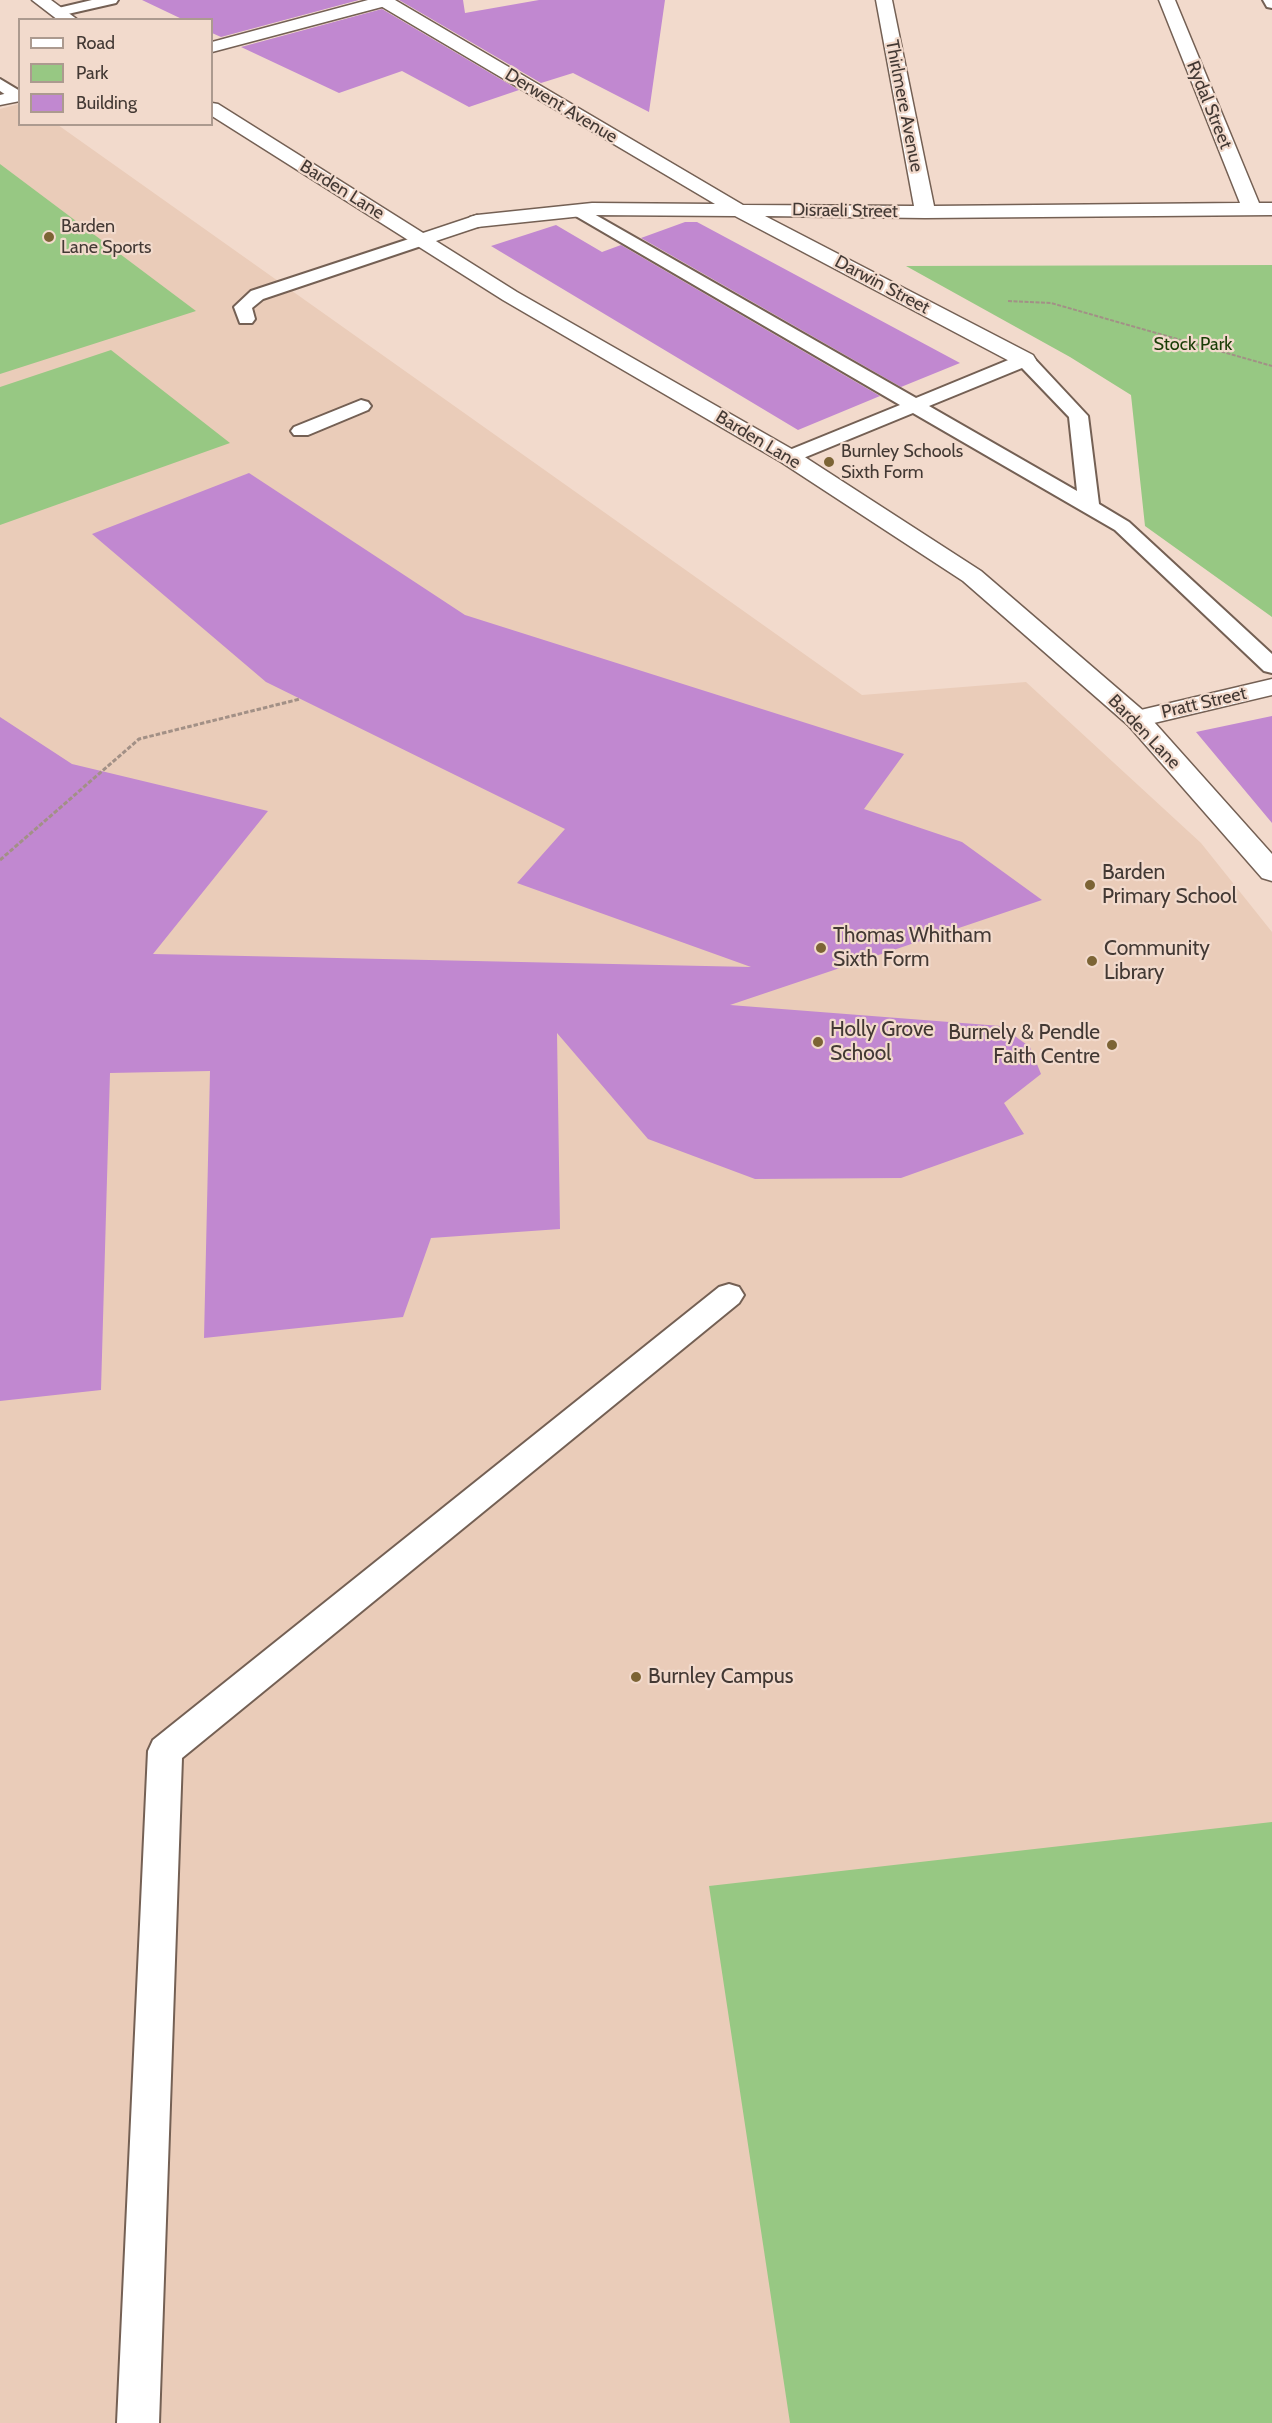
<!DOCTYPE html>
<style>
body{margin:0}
#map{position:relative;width:1272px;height:2423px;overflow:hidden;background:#f2dacc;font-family:Cabin,sans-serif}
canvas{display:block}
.legend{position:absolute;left:18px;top:18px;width:195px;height:108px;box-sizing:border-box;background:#f2dacc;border:2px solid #ac9a8f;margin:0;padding:8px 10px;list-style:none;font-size:18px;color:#433934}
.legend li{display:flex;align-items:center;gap:12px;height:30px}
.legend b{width:30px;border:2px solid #ac9a8f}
</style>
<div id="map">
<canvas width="1272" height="2423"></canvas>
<ul class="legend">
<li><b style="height:8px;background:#fff"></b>Road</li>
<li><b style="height:16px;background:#97c883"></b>Park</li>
<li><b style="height:16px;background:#c188d0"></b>Building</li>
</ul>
</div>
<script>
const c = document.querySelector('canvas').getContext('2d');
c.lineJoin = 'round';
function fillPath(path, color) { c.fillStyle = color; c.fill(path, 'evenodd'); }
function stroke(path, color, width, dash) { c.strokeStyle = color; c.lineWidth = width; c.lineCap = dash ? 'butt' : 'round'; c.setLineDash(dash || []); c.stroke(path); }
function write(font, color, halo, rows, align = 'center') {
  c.font = font + ' Cabin,sans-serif'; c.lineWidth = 4.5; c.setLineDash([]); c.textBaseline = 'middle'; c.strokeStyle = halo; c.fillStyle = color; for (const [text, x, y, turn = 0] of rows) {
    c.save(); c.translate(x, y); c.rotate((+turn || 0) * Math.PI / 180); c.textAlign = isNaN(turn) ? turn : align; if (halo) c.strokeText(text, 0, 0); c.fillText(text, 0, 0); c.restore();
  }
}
const built = new Path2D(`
 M 19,104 L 20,124 L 58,125 L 862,695 L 1026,682 L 1201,843 L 1272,932 L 1272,2423 L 0,2423 L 0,109 Z`);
const green = new Path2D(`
 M 0,164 L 196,311 L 0,374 Z
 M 1272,265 L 1272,617 L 1145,526 L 1131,395 L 1070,357 L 906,266 Z
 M 111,350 L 230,443 L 0,525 L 0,387 Z
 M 1272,1822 L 1272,2423 L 790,2423 L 709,1886 Z`);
const building = new Path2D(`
 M 142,0 L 359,0 L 221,37 L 212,33 L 212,20 L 184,20 Z
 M 399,0 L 463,0 L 465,13 L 539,0 L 665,0 L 649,112 L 573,73 L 541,83 Z
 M 382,9 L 519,90 L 469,107 L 402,71 L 339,93 L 241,47 Z
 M 685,222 L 697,222 L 960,363 L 901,387 L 641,238 Z
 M 556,225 L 602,252 L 621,245 L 880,396 L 798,430 L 491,246 Z
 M 249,473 L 465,615 L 904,754 L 864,809 L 962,842 L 1042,900 L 730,1005 L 1001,1026 L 1030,1047 L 1041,1074 L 1004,1103 L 1024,1134 L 901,1178 L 755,1179 L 648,1139 L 557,1033 L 560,1229 L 431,1238 L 403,1317 L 204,1338 L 210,1071 L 110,1073 L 101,1390 L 0,1401 L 0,717 L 72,764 L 268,811 L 153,954 L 751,967 L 517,883 L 565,829 L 266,682 L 92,534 Z
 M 1272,716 L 1272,823 L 1196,732 Z`);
const pathFar1 = new Path2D(`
 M 1008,301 L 1051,303 L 1272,366`);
const path = new Path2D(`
 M 0,860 L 139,739 L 300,699`);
const service = new Path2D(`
 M 92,0 L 118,0 L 116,3 L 59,16 L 52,12 L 54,9 Z
 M 1263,0 L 1272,0 L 1272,8 L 1267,7 Z
 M 0,79 L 20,91 L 20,100 L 12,99 L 0,91 Z
 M 580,206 L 916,398 L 1018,356 L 1032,356 L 1088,416 L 1099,504 L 1129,522 L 1272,654 L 1272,673 L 1264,671 L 1115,530 L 913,413 L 796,461 L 782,461 L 779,457 L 782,453 L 900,405 L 574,215 L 572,211 L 574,207 ZM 1022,368 L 1069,417 L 1077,491 L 929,406 Z
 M 421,235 L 427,236 L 430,240 L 427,244 L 263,299 L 252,308 L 255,319 L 252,323 L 240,323 L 234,307 L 251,291 Z
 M 361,400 L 368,402 L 371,406 L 368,410 L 308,435 L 294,435 L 291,431 L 294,427 Z
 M 729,1284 L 739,1287 L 744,1295 L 739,1303 L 182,1758 L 159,2423 L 117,2423 L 148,1751 L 153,1740 L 719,1287 Z`);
const pedestrian = new Path2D(`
 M 477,215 L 484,217 L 487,221 L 484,225 L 421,246 L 414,244 L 411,240 L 414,236 Z`);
const minor = new Path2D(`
 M 377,0 L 395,0 L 743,205 L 914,206 L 876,0 L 892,0 L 934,206 L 1240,203 L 1159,0 L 1175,0 L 1259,203 L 1272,203 L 1272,215 L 925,218 L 765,216 L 1033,355 L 1036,360 L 1033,365 L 1025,366 L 1017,365 L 735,216 L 592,215 L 477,227 L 470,225 L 467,221 L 470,217 L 477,215 L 592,203 L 715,204 L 379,5 Z
 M 20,90 L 20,101 L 0,105 L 0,95 Z
 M 1272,679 L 1272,695 L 1137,727 L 1128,725 L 1124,719 L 1128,713 Z`);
const tertiary = new Path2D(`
 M 32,0 L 51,0 L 78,20 L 58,20 Z
 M 368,0 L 395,0 L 393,4 L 212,52 L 212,42 Z
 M 212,103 L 218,104 L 517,292 L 797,452 L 981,571 L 1146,713 L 1272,854 L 1272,881 L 1262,878 L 1128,725 L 963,581 L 781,462 L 503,300 L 212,116 Z`);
const markers = [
 [49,237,6,"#7c6435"],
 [829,462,6,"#7c6435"],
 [1090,885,6,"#7c6435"],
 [821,948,6,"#7c6435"],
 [1092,961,6,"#7c6435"],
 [818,1042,6,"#7c6435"],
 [1112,1045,6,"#7c6435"],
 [636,1677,6,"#7c6435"]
];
const farStreetnames = [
 ["Rydal Street",1209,105,68],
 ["Derwent Avenue",561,106,31],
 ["Thirlmere Avenue",904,106,79],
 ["Barden Lane",342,190,32],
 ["Disraeli Street",845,211,1],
 ["Darwin Street",882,285,28],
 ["Barden Lane",758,440,31],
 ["Pratt Street",1204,703,-13],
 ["Barden Lane",1144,732,46]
];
const farPoinames = [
 ["Barden",61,227],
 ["Lane Sports",61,248],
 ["Burnley Schools",841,452],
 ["Sixth Form",841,473]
];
const farParknames = [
 ["Stock Park",1193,345]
];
const poiNames = [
 ["Barden",1102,873],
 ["Primary School",1102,897],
 ["Thomas Whitham",833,936],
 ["Sixth Form",833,960],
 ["Community",1104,949],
 ["Library",1104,973],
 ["Holly Grove",830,1030],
 ["School",830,1054],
 ["Burnely & Pendle",1100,1033,"right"],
 ["Faith Centre",1100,1057,"right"],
 ["Burnley Campus",648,1677]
];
fillPath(built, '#eaccb9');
fillPath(green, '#97c883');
fillPath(building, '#c188d0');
stroke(service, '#746054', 4);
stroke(pedestrian, '#746054', 3);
stroke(minor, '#746054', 3);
stroke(tertiary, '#746054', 3);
stroke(pathFar1, '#a29086', 2, [4, 1.5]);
stroke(path, '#a29086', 3, [4.5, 2]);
fillPath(service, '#fff');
fillPath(pedestrian, '#fff');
fillPath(minor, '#fff');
fillPath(tertiary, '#fff');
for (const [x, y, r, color] of markers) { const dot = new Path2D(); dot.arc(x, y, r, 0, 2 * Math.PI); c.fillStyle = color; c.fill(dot); stroke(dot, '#f2dacc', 2); }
write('18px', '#433934', '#f2dacc', farStreetnames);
write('18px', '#433934', '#f2dacc', farPoinames, 'left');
write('18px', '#193c05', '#f2dacc', farParknames);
write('21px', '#433934', '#f2dacc', poiNames, 'left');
</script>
